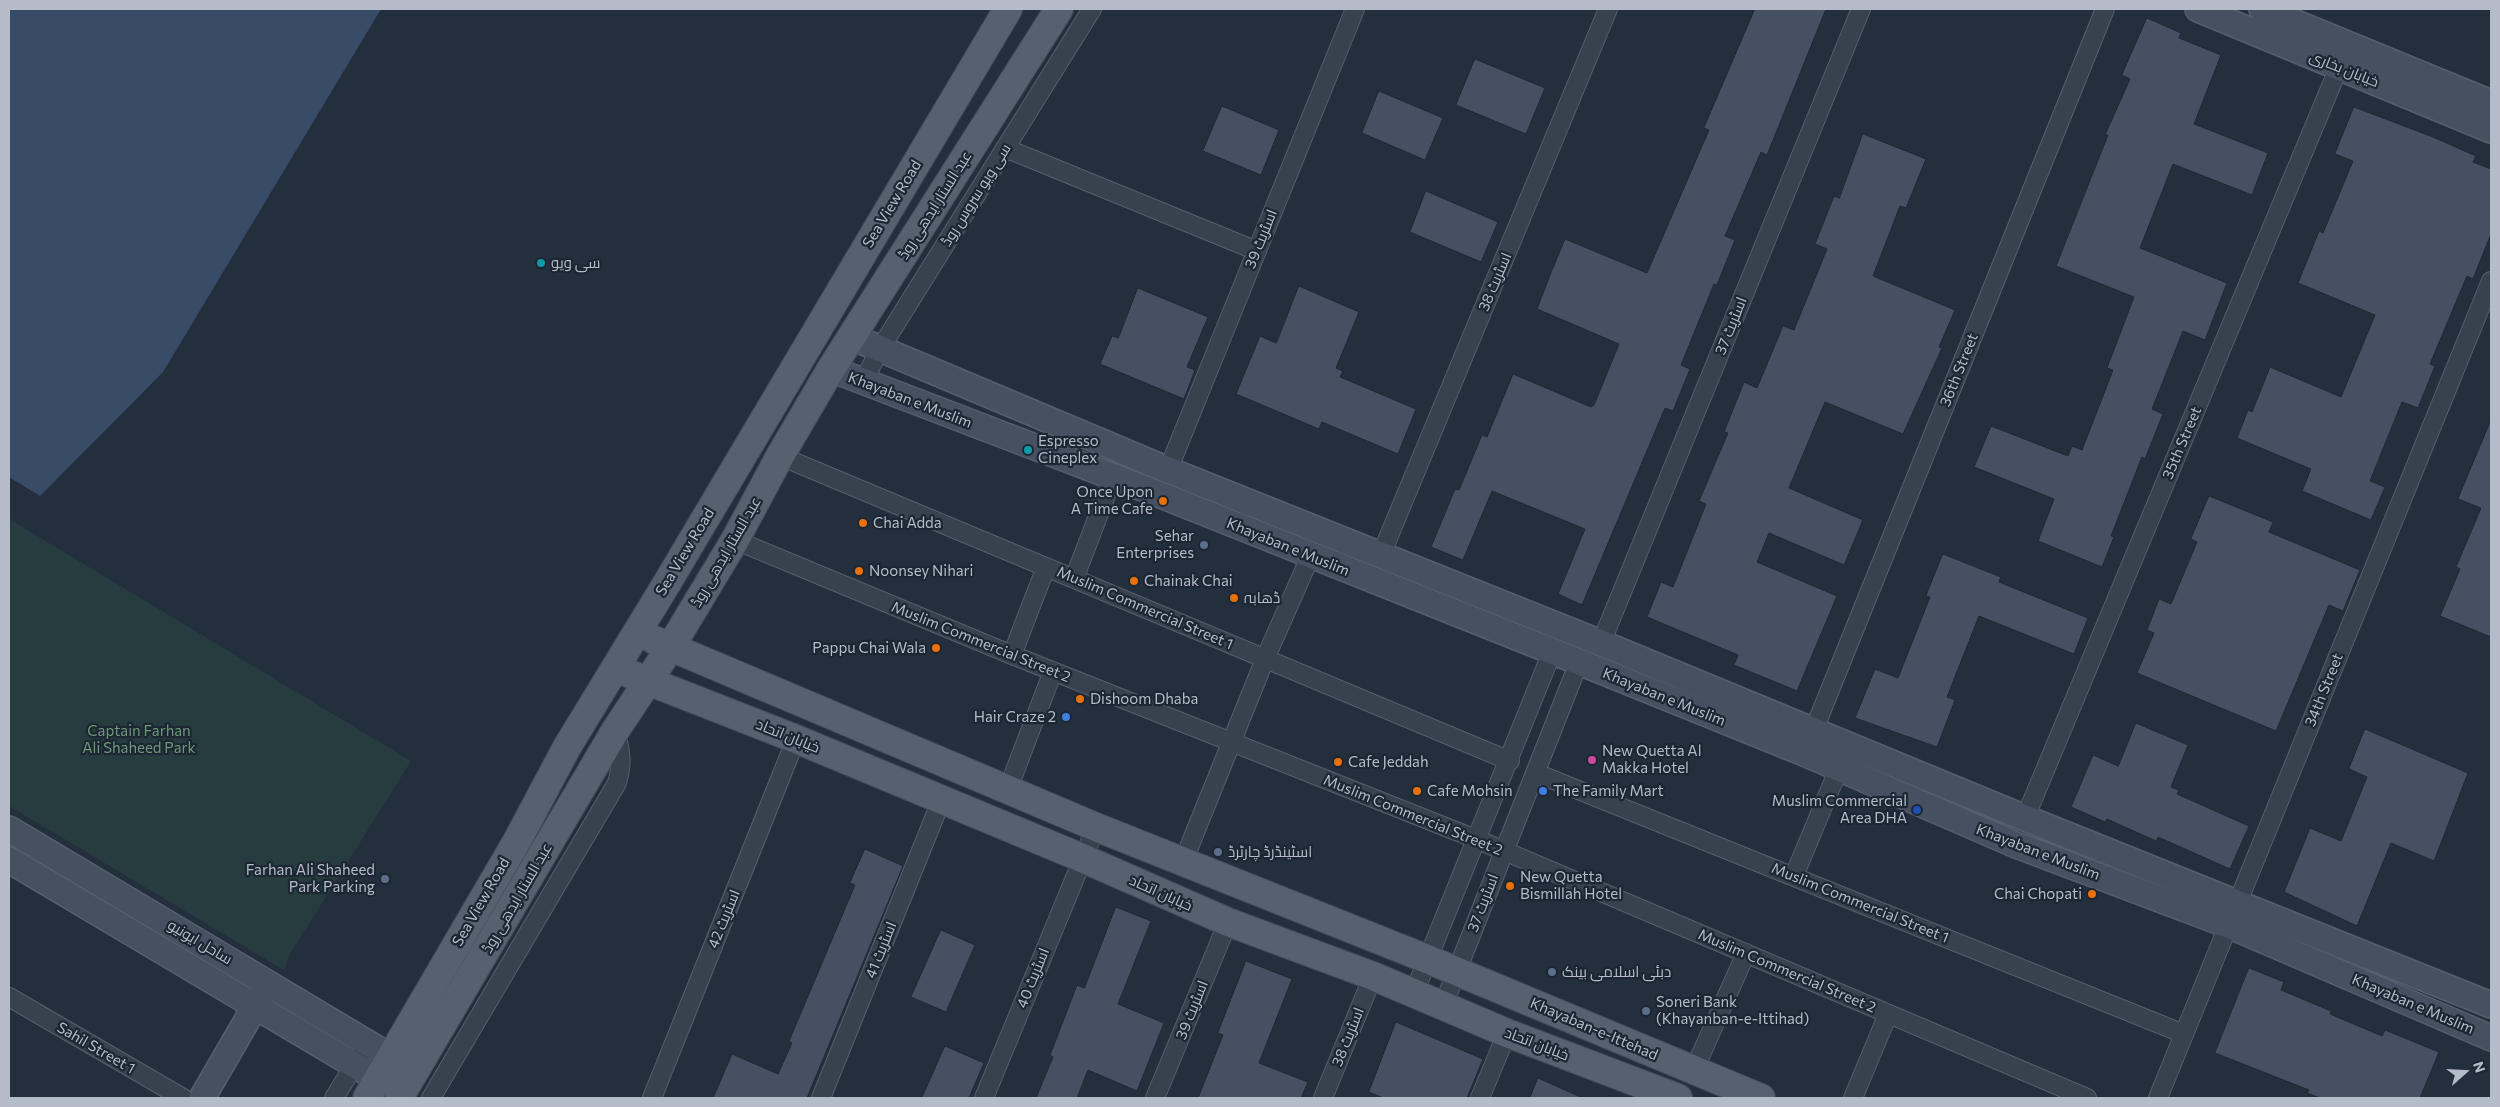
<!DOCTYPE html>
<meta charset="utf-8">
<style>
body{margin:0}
#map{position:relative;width:2500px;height:1107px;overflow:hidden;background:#242f3e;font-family:Commissioner,sans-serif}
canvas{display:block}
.frame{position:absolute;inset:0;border:10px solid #b4bcc9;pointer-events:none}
.north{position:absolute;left:2440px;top:1047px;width:50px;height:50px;-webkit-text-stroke:4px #1d2633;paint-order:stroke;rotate:71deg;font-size:14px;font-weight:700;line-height:20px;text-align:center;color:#b4bcc9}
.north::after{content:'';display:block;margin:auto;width:18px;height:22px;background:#b4bcc9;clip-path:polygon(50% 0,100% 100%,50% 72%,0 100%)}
</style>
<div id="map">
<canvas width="2500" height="1107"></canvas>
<div class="frame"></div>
<div class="north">N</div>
</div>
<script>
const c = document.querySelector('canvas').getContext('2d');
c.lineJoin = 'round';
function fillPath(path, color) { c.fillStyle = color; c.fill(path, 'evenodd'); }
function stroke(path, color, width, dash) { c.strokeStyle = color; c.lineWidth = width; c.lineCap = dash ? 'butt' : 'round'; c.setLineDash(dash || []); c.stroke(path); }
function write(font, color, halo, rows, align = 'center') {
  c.font = font + ' Commissioner,Cairo,sans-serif'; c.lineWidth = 4.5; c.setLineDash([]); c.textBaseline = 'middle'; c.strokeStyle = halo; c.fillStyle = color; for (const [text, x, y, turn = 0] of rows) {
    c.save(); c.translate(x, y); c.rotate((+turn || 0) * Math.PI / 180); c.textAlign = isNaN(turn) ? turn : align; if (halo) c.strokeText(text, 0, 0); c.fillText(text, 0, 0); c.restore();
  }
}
const green = new Path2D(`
 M 9,519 L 411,761 L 290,954 L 284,970 L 9,806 Z`);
const water = new Path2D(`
 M 9,9 L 381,9 L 163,372 L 40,496 L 9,477 Z`);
const building = new Path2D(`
 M 1755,9 L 1826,9 L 1767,155 L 1761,152 L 1725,236 L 1735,240 L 1717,285 L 1714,284 L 1681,365 L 1690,369 L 1673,411 L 1665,408 L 1582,605 L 1558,594 L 1585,529 L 1492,491 L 1463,560 L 1431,547 L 1455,489 L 1459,490 L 1482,435 L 1487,437 L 1513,374 L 1591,407 L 1594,405 L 1619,344 L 1537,309 L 1552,270 L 1565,239 L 1647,273 L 1709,130 L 1704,128 Z
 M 2147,18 L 2181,33 L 2179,38 L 2221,55 L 2194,124 L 2268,153 L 2252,195 L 2173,164 L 2140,248 L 2227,283 L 2205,340 L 2183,331 L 2152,409 L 2163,414 L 2145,459 L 2142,457 L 2111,536 L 2114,537 L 2102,567 L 2038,541 L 2054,499 L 1974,467 L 1991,426 L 2068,456 L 2072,446 L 2082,450 L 2113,370 L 2107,368 L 2134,297 L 2056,266 L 2108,135 L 2105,135 L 2130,79 L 2122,75 Z
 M 1475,59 L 1545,88 L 1526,134 L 1456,105 Z
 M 1379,91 L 1443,118 L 1425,160 L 1362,133 Z
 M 1222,106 L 1279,130 L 1261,175 L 1203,151 Z
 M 2354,107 L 2433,137 L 2476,156 L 2473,162 L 2491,169 L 2491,234 L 2473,279 L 2467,276 L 2430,364 L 2435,366 L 2418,408 L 2402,402 L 2370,481 L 2385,487 L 2371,520 L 2302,491 L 2311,469 L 2237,438 L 2248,410 L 2252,412 L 2270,367 L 2341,397 L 2375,315 L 2298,283 L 2319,231 L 2323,233 L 2353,161 L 2335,154 Z
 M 1863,134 L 1926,159 L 1906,208 L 1900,206 L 1873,276 L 1955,310 L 1939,347 L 1942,348 L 1903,434 L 1825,402 L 1789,488 L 1863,520 L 1844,565 L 1769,533 L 1757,562 L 1837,596 L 1797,691 L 1734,665 L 1738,655 L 1647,617 L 1661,582 L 1673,587 L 1706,504 L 1699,501 L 1728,433 L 1724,432 L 1744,382 L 1757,388 L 1783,326 L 1794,330 L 1827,249 L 1815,244 L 1834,196 L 1839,198 Z
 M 1426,191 L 1498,222 L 1481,262 L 1410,232 Z
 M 1299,286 L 1359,312 L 1336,368 L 1343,371 L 1340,377 L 1416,409 L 1398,454 L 1322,422 L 1319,429 L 1236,394 L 1260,336 L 1276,343 Z
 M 1138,288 L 1208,317 L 1187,367 L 1195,370 L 1184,399 L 1100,364 L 1112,336 L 1118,338 Z
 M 2491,420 L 2491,637 L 2440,616 L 2460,569 L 2456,567 L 2481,508 L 2458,499 Z
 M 2209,496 L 2273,522 L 2269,532 L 2360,570 L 2343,611 L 2329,605 L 2276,731 L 2137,673 L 2154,633 L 2147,630 L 2159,599 L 2171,604 L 2197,542 L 2191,539 Z
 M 1943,554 L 2001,577 L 1999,582 L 2088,618 L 2074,654 L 1979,616 L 1947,697 L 1955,700 L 1937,747 L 1855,718 L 1875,669 L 1898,678 L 1930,597 L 1926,596 Z
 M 2136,723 L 2188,745 L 2171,787 L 2179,790 L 2177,794 L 2249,826 L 2230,869 L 2158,837 L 2156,841 L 2107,819 L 2105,822 L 2071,807 L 2093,755 L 2118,766 Z
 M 2365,729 L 2468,773 L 2434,861 L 2391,843 L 2357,926 L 2284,892 L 2310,828 L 2341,841 L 2367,777 L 2349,769 Z
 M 865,849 L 903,866 L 807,1098 L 713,1098 L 732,1054 L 778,1074 L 792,1043 L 789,1041 L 855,885 L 850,883 Z
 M 1116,907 L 1151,921 L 1118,1004 L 1164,1023 L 1137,1091 L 1088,1070 L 1077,1098 L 1036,1098 L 1053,1057 L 1050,1055 L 1077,985 L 1084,988 Z
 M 941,930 L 975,945 L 946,1012 L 911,997 Z
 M 1246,961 L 1292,979 L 1259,1063 L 1308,1082 L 1301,1098 L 1198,1098 L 1223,1035 L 1218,1033 Z
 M 2249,968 L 2284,982 L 2281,990 L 2331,1011 L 2330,1014 L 2382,1036 L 2385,1030 L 2439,1052 L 2420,1098 L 2320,1098 L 2307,1093 L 2309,1090 L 2215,1053 Z
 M 1396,1022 L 1483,1059 L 1467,1098 L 1383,1098 L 1369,1092 Z
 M 945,1046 L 984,1063 L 969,1098 L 922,1098 Z
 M 1538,1078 L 1583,1098 L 1530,1098 Z`);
const street = new Path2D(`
 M 1005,148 L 1257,251
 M 863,382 L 880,349 L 1092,9
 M 780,456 L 1510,761
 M 1168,470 L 1355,9
 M 735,540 L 1012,655 L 1476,839 L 2087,1098
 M 1381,555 L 1608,9
 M 1074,579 L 1113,477
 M 1601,643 L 1861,9
 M 1012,655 L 1046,567
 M 1813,732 L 2105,9
 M 1536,773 L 2184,1034
 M 1008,789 L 1053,671
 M 2025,818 L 2339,67
 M 1183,862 L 1265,659 L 1310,557
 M 1794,876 L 1839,768
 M 1414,993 L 1552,652
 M 9,997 L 183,1098
 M 1443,1006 L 1579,662
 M 1694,1070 L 1746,953
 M 334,1098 L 360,1056
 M 431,1098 L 617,783 C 623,763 621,751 615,731
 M 652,1098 L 796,739
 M 821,1098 L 941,801
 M 984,1098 L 1096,827
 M 1155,1098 L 1228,922
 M 1323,1098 L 1373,976
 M 1480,1098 L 1507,1033
 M 1853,1098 L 1888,1014
 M 2158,1098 L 2491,281`);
const secondary = new Path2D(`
 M 2198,9 L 2491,130
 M 2262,9 L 2491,103
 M 852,337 L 1168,470 L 1601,643 L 2025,818 L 2491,1005
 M 831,369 L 1163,496 L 1579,662 L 1804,753 L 2016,845 L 2228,925 L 2491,1038
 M 9,829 L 391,1057
 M 9,860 L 378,1079
 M 202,1098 L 264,991`);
const primary = new Path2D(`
 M 654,640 L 1096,827 L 1427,959 L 1761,1098
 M 630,674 L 796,739 L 1082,858 L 1228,922 L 1373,976 L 1507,1033 L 1678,1098
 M 367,1098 L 517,841 L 567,747 L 667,583 L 1008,9
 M 399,1098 L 615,731 L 670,648 L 735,540 L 780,456 L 831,369 L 1059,9`);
const markers = [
 [541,263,5,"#0f9aa8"],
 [1028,450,5,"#0f9aa8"],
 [1163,501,5,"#e8710a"],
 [863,523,5,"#e8710a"],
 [1204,545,5,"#5c6f8a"],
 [859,571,5,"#e8710a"],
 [1134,581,5,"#e8710a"],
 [1234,598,5,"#e8710a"],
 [936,648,5,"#e8710a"],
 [1080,699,5,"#e8710a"],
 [1066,717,5,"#3f7fe0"],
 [1592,760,5,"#d1479c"],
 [1338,762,5,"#e8710a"],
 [1417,791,5,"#e8710a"],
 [1543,791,5,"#3f7fe0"],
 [1917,810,5,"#1a4fb4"],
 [1218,852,5,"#5c6f8a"],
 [385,879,5,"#5c6f8a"],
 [1510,886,5,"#e8710a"],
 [2092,894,5,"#e8710a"],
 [1552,972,5,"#5c6f8a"],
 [1646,1011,5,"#5c6f8a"]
];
const streetNames = [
 ["خیابان بخاری",2344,69,22],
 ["سی ویو سروس روڈ",976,195,-58],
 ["Sea View Road",892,204,-59],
 ["عبد الستار ایدھی روڈ",935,205,-58],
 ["اسٹریٹ 39",1261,239,-68],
 ["اسٹریٹ 38",1495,282,-67],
 ["اسٹریٹ 37",1731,326,-68],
 ["36th Street",1959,370,-68],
 ["Khayaban e Muslim",910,400,21],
 ["35th Street",2182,443,-67],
 ["Khayaban e Muslim",1288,547,22],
 ["Sea View Road",685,552,-59],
 ["عبد الستار ایدھی روڈ",726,552,-60],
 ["Muslim Commercial Street 1",1145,608,23],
 ["Muslim Commercial Street 2",981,642,22],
 ["34th Street",2324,690,-68],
 ["Khayaban e Muslim",1664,697,22],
 ["خیابان اتحاد",788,736,22],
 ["Muslim Commercial Street 2",1413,815,22],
 ["Khayaban e Muslim",2038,852,21],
 ["خیابان اتحاد",1161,893,24],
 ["عبد الستار ایدھی روڈ",517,898,-60],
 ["Sea View Road",481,902,-60],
 ["اسٹریٹ 37",1483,903,-69],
 ["Muslim Commercial Street 1",1860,903,22],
 ["اسٹریٹ 42",724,919,-68],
 ["ساحل ایونیو",200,942,31],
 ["اسٹریٹ 41",881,950,-68],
 ["Muslim Commercial Street 2",1787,971,23],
 ["اسٹریٹ 40",1033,978,-68],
 ["Khayaban e Muslim",2413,1004,23],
 ["اسٹریٹ 39",1192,1010,-68],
 ["Khayaban-e-Ittehad",1594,1029,23],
 ["اسٹریٹ 38",1348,1037,-68],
 ["خیابان اتحاد",1537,1044,21],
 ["Sahil Street 1",96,1048,30]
];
const poiNames = [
 ["سی ویو",551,263],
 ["Espresso",1038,441],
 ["Cineplex",1038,458],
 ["Once Upon",1153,492,"right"],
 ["A Time Cafe",1153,509,"right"],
 ["Chai Adda",873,523],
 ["Sehar",1194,536,"right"],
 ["Enterprises",1194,553,"right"],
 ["Noonsey Nihari",869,571],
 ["Chainak Chai",1144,581],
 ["ڈھابہ",1244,598],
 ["Pappu Chai Wala",926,648,"right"],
 ["Dishoom Dhaba",1090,699],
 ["Hair Craze 2",1056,717,"right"],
 ["New Quetta Al",1602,751],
 ["Makka Hotel",1602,768],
 ["Cafe Jeddah",1348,762],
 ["Cafe Mohsin",1427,791],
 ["The Family Mart",1553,791],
 ["Muslim Commercial",1907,801,"right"],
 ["Area DHA",1907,818,"right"],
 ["اسٹینڈرڈ چارٹرڈ",1228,852],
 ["Farhan Ali Shaheed",375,870,"right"],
 ["Park Parking",375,887,"right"],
 ["New Quetta",1520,877],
 ["Bismillah Hotel",1520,894],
 ["Chai Chopati",2082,894,"right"],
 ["دبئی اسلامی بینک",1562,972],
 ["Soneri Bank",1656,1002],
 ["(Khayanban-e-Ittihad)",1656,1019]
];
const parkNames = [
 ["Captain Farhan",139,731],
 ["Ali Shaheed Park",139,748]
];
fillPath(green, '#263c3f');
fillPath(water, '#394c67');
fillPath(building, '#455162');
stroke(building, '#1f2835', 1);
stroke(street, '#565f6c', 20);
stroke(secondary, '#565f6c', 28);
stroke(primary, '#414a57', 30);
stroke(street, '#38414e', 18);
stroke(secondary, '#465061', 25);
stroke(primary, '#56606e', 28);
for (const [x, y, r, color] of markers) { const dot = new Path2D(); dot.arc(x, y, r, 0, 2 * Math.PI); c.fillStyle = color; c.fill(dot); stroke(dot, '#1d2633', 2); }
write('15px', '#b4bcc9', '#1d2633', streetNames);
write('15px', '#b4bcc9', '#1d2633', poiNames, 'left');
write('15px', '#6b9a76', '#1d2633', parkNames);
</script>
